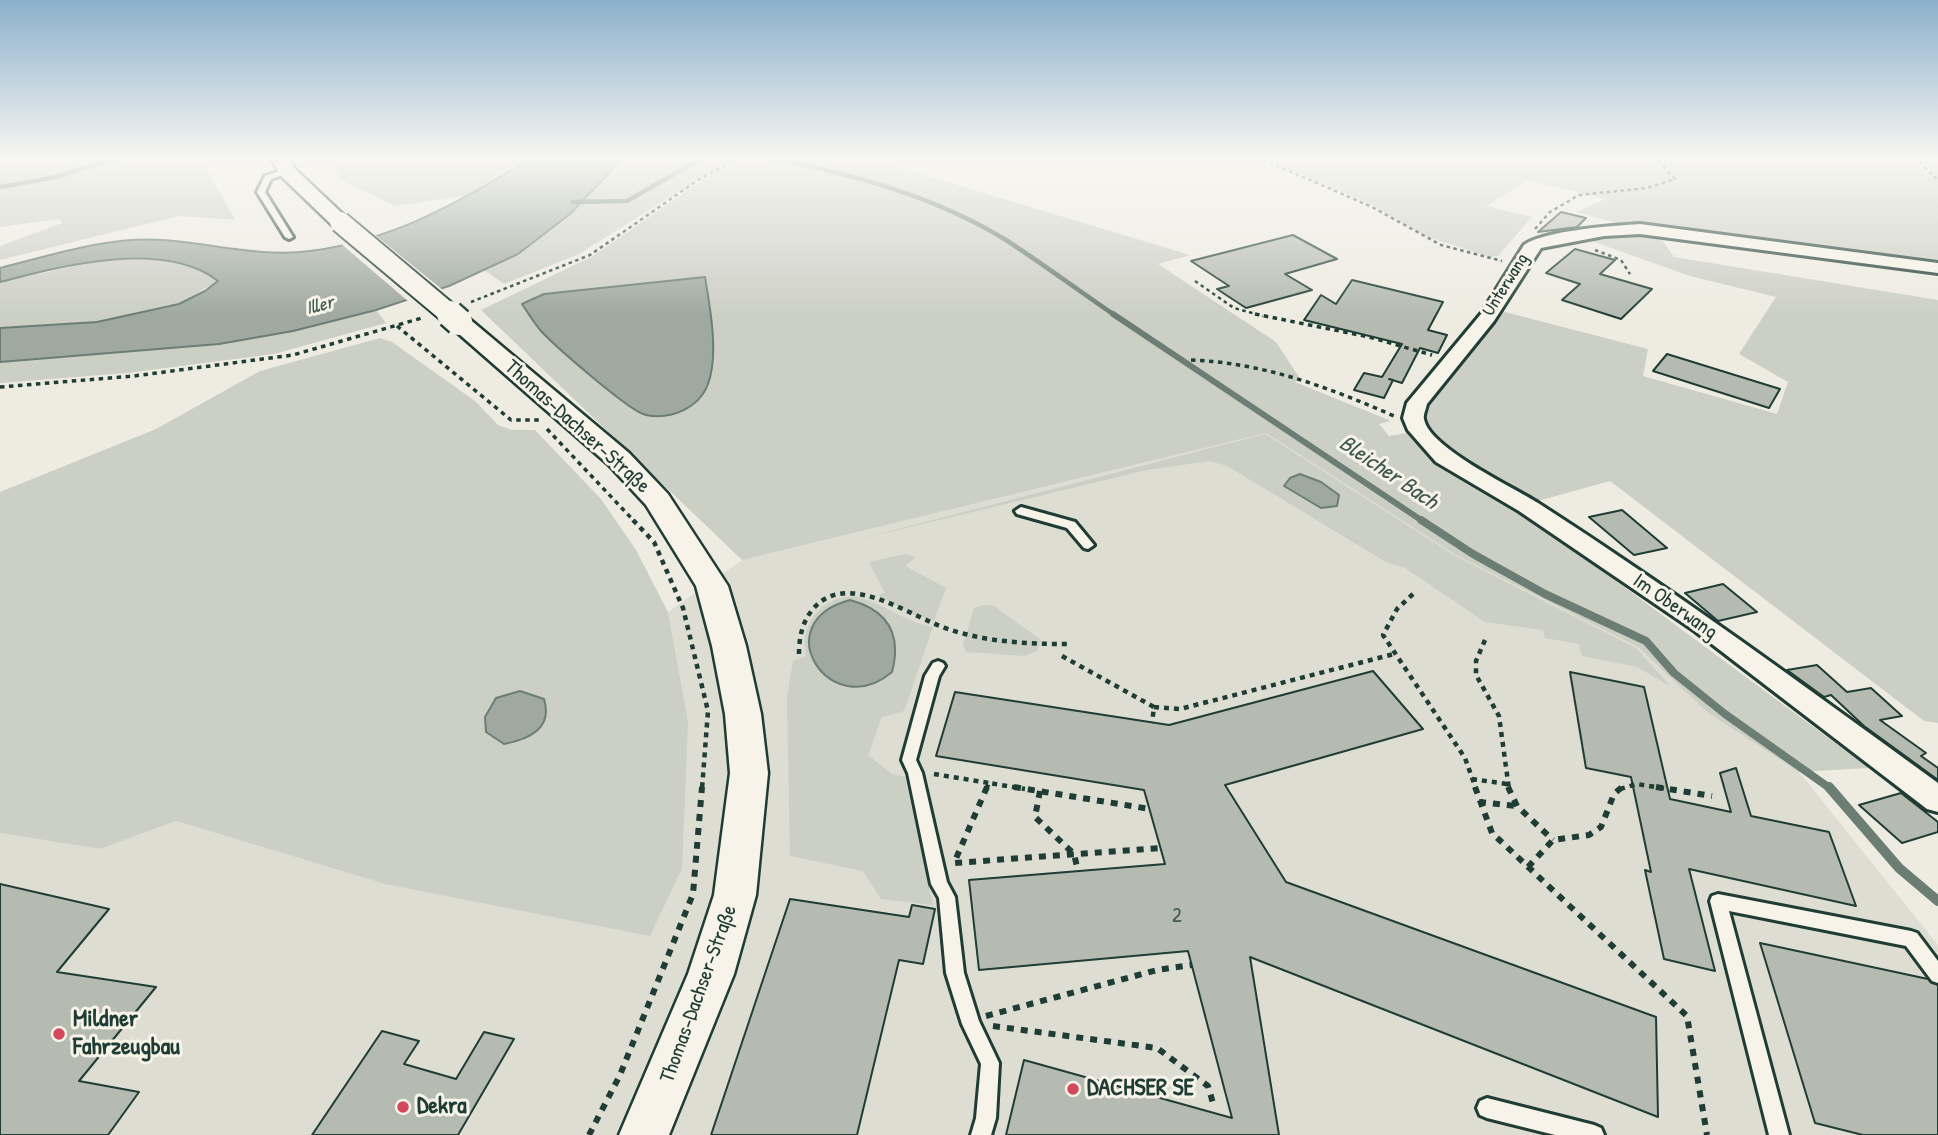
<!DOCTYPE html>
<meta charset="utf-8">
<style>
body{margin:0}
canvas{display:block;background:#eeece1}
</style>
<canvas width="1938" height="1135"></canvas>
<script>
const c = document.querySelector('canvas').getContext('2d');
c.lineJoin = 'round';
function fillPath(path, color) { c.fillStyle = color; c.fill(path, 'evenodd'); }
function stroke(path, color, width, dash) { c.strokeStyle = color; c.lineWidth = width; c.lineCap = dash ? 'butt' : 'round'; c.setLineDash(dash || []); c.stroke(path); }
function write(font, color, halo, rows, align = 'center') {
  c.font = font + ' "Patrick Hand",sans-serif'; c.lineWidth = 6; c.setLineDash([]); c.textBaseline = 'middle'; c.strokeStyle = halo; c.fillStyle = color; for (const [text, x, y, turn = 0] of rows) {
    c.save(); c.translate(x, y); c.rotate((+turn || 0) * Math.PI / 180); c.textAlign = isNaN(turn) ? turn : align; if (halo) c.strokeText(text, 0, 0); c.fillText(text, 0, 0); c.restore();
  }
}
const built = new Path2D(`
 M 1266,433 L 1456,555 L 1638,647 L 1707,712 L 1799,772 L 1938,945 L 1938,1135 L 0,1135 L 0,833 L 100,849 L 176,821 L 385,884 L 688,721 L 668,612 L 742,560 Z`);
const green = new Path2D(`
 M 0,157 L 200,157 L 235,220 L 179,216 L 0,260 L 0,246 L 62,223 L 59,219 L 0,227 Z
 M 330,157 L 534,157 L 469,195 L 395,206 L 341,180 Z
 M 624,157 L 734,157 L 579,254 L 504,284 L 484,270 C 541,244 583,203 624,157 Z
 M 747,157 L 864,157 L 1190,255 L 1158,264 L 1276,342 L 1299,377 L 1295,382 L 1391,421 L 1379,424 L 1389,436 L 1407,433 L 1429,454 L 1449,454 L 1420,421 L 1427,405 L 1501,311 L 1648,349 L 1643,376 L 1777,414 L 1788,382 L 1739,354 L 1776,297 L 1690,276 L 1586,239 L 1619,234 L 1660,237 L 1674,257 L 1938,300 L 1938,723 L 1924,721 L 1610,481 L 1516,507 L 1869,768 L 1799,772 L 1707,712 L 1638,647 L 1456,555 L 1266,433 L 742,560 L 481,310 L 593,256 L 701,181 Z
 M 1261,157 L 1908,157 L 1925,173 L 1933,171 L 1919,157 L 1929,157 L 1938,165 L 1938,265 L 1623,225 L 1577,212 L 1605,199 L 1528,180 L 1486,206 L 1532,217 L 1498,256 L 1490,257 L 1425,236 L 1374,206 Z
 M 109,259 C 147,260 187,257 218,281 L 179,304 L 97,322 L 0,328 L 0,282 Z
 M 376,310 L 386,323 L 274,354 L 127,373 L 0,383 L 0,362 L 219,344 L 293,331 Z
 M 380,338 L 392,342 L 475,401 L 498,425 L 512,430 L 535,430 L 601,499 L 636,550 L 668,612 L 688,721 L 682,868 L 650,936 L 385,884 L 176,821 L 100,849 L 0,833 L 0,492 L 156,429 L 260,371 Z
 M 1265,434 L 1455,556 L 1636,648 L 1670,686 L 1637,667 L 1582,656 L 1579,644 L 1545,638 L 1543,630 L 1485,622 L 1405,568 L 1386,562 L 1227,466 L 1210,461 L 1147,470 L 856,540 Z
 M 905,554 L 915,557 L 905,566 L 946,588 L 934,621 L 911,614 L 878,595 L 885,593 L 869,562 Z
 M 855,596 C 883,603 904,622 933,627 L 904,711 L 882,717 L 868,755 L 892,774 L 905,777 L 933,905 L 881,899 L 863,871 L 790,856 L 787,697 L 793,661 L 806,656 C 799,623 822,597 855,596 Z
 M 983,605 L 994,606 L 1041,640 L 1037,651 L 1025,656 L 966,652 L 963,645 L 974,608 Z`);
const water = new Path2D(`
 M 534,157 L 624,157 L 570,214 L 518,254 L 449,286 L 376,310 L 293,331 L 219,344 L 0,362 L 0,328 L 97,322 L 179,304 L 205,291 L 218,281 C 164,239 61,266 0,282 L 0,268 C 52,255 108,236 162,240 C 210,243 262,258 310,251 C 397,240 461,200 534,157 Z
 M 705,277 C 710,307 719,355 708,384 C 699,408 671,420 646,415 C 630,412 555,346 541,331 C 534,323 528,313 522,304 L 544,294 Z
 M 1300,474 L 1321,482 L 1339,495 L 1337,506 L 1321,508 L 1284,486 L 1290,478 Z
 M 850,600 C 887,610 902,634 892,672 C 831,724 764,623 850,600 Z
 M 520,691 L 544,699 C 553,728 530,739 504,744 L 486,732 L 485,717 L 496,698 Z`);
const pier = new Path2D(`
 M 374,234 L 444,291 L 409,302 L 339,242 Z`);
const streamFar3 = new Path2D(`
 M 765,157 C 848,173 933,195 1006,240 C 1043,264 1079,291 1116,316
 M 0,187 L 56,177 L 118,157
 M 573,202 L 627,201 L 704,157`);
const streamFar2 = new Path2D(`
 M 1113,314 L 1424,522`);
const streamFar1 = new Path2D(`
 M 1421,520 L 1473,554 L 1545,594 L 1646,641 L 1674,673 L 1725,714 L 1831,789`);
const stream = new Path2D(`
 M 1829,787 L 1899,868 L 1938,901`);
const building = new Path2D(`
 M 1561,212 L 1586,218 L 1577,227 L 1538,232 Z
 M 1293,235 L 1337,259 L 1285,274 L 1312,290 L 1246,308 L 1217,289 L 1229,286 L 1191,261 Z
 M 1575,249 L 1615,260 L 1600,274 L 1652,289 L 1621,319 L 1562,300 L 1580,284 L 1546,273 Z
 M 1352,280 L 1443,302 L 1428,330 L 1447,335 L 1438,353 L 1420,348 L 1402,383 L 1389,379 L 1393,380 L 1384,398 L 1354,390 L 1364,373 L 1382,377 L 1402,344 L 1304,320 L 1321,295 L 1336,304 Z
 M 1667,354 L 1780,389 L 1769,408 L 1653,371 Z
 M 1622,510 L 1667,548 L 1634,555 L 1589,517 Z
 M 1723,584 L 1757,612 L 1718,621 L 1685,593 Z
 M 1817,665 L 1847,692 L 1871,688 L 1902,716 L 1880,720 L 1926,753 L 1921,756 L 1938,768 L 1938,780 L 1864,726 L 1831,695 L 1824,697 L 1787,670 Z
 M 1373,671 L 1423,729 L 1225,785 L 1286,882 L 1656,1017 L 1658,1117 L 1250,957 L 1279,1135 L 1006,1135 L 1024,1060 L 1232,1118 L 1188,951 L 979,970 L 969,880 L 1165,864 L 1144,790 L 936,756 L 955,692 L 1169,725 Z
 M 1570,672 L 1644,687 L 1670,799 L 1731,812 L 1720,773 L 1736,768 L 1751,816 L 1829,832 L 1856,906 L 1689,869 L 1715,971 L 1664,959 L 1645,870 L 1651,872 L 1631,777 L 1586,768 Z
 M 1901,793 L 1938,822 L 1938,832 L 1902,843 L 1859,805 Z
 M 0,884 L 109,909 L 57,972 L 156,987 L 79,1081 L 139,1092 L 108,1135 L 0,1135 Z
 M 790,899 L 909,917 L 912,905 L 935,909 L 923,964 L 899,960 L 857,1135 L 711,1135 Z
 M 1760,943 L 1928,979 L 1938,985 L 1938,1135 L 1863,1135 L 1815,1123 Z
 M 382,1031 L 419,1041 L 404,1064 L 456,1079 L 484,1032 L 514,1039 L 458,1135 L 312,1135 Z`);
const pathFar3 = new Path2D(`
 M 1257,157 L 1372,207 L 1441,245 L 1502,261
 M 1914,157 L 1938,180
 M 1535,229 L 1550,212 L 1579,195 L 1647,188 L 1675,179 L 1655,157
 M 1595,250 L 1621,260 L 1630,274
 M 1195,281 L 1234,308 L 1263,316
 M 471,302 L 590,255 L 698,180 L 741,157`);
const pathFar2 = new Path2D(`
 M 1255,314 L 1369,337 L 1432,355
 M 397,326 L 511,420 L 539,420
 M 1191,360 C 1264,363 1328,387 1394,416
 M 0,387 L 134,376 L 293,355 L 422,318
 M 547,429 L 635,522`);
const pathFar1 = new Path2D(`
 M 633,520 L 654,542 L 683,608 L 708,711 L 702,789
 M 1413,594 L 1397,609 L 1383,635 L 1465,758 L 1476,789
 M 1485,640 L 1476,661 L 1476,675 L 1499,716 L 1509,789
 M 799,654 C 799,638 802,622 813,609 C 848,568 911,618 951,630 C 988,642 1028,644 1067,644
 M 1062,656 L 1154,707 L 1152,723
 M 1154,707 L 1180,709 L 1394,654
 M 934,774 L 989,783
 M 1472,779 L 1507,784
 M 986,789 L 989,783 L 1025,789
 M 1620,789 L 1637,784 L 1667,789`);
const path = new Path2D(`
 M 987,787 L 954,863 L 1160,848
 M 1014,787 L 1150,809
 M 1475,787 L 1492,833 L 1687,1016 L 1707,1135
 M 1508,787 L 1517,806 L 1553,840
 M 1656,787 L 1712,796
 M 1040,791 L 1035,817 L 1074,854 L 1078,871
 M 1479,802 L 1517,806
 M 1528,867 L 1553,840 L 1589,835 L 1601,827 L 1614,794 L 1622,787
 M 986,1016 L 1157,970 L 1192,965
 M 993,1026 L 1157,1048 L 1208,1086 L 1213,1103
 M 589,1135 L 620,1075 L 693,894 L 702,787`);
const service = new Path2D(`
 M 284,170 L 291,172 L 271,179 L 265,192 L 293,237 L 289,239 L 285,237 L 257,192 L 265,176 Z
 M 1021,507 L 1075,522 L 1094,545 L 1088,549 L 1084,548 L 1067,528 L 1017,514 L 1015,511 Z
 M 938,661 L 943,663 L 945,666 L 939,676 L 916,760 L 922,773 L 947,882 L 955,897 L 964,973 L 979,1021 L 999,1063 L 996,1118 L 991,1135 L 971,1135 L 976,1118 L 981,1064 L 962,1024 L 946,973 L 939,898 L 931,884 L 908,773 L 902,760 L 925,676 L 933,663 Z
 M 1718,894 L 1911,931 L 1917,933 L 1938,961 L 1938,983 L 1932,981 L 1906,946 L 1729,911 L 1789,1135 L 1769,1135 L 1710,901 L 1712,896 Z
 M 1487,1098 L 1594,1125 L 1601,1128 L 1604,1135 L 1555,1135 L 1487,1118 L 1480,1115 L 1477,1108 L 1480,1101 Z`);
const minor = new Path2D(`
 M 1640,224 L 1938,263 L 1938,273 L 1640,234 L 1604,236 L 1541,248 L 1494,321 L 1427,404 C 1426,409 1423,415 1424,419 C 1429,448 1513,487 1538,503 C 1675,591 1806,687 1938,783 L 1938,812 L 1927,809 L 1695,631 L 1519,511 L 1436,462 L 1408,430 L 1403,418 L 1407,403 L 1481,314 L 1524,245 C 1546,230 1612,226 1640,224 Z`);
const tertiary = new Path2D(`
 M 270,157 L 288,157 L 295,169 L 347,218 L 350,222 L 347,226 L 333,226 L 281,176 Z
 M 459,315 L 467,317 L 629,453 L 668,494 L 728,586 L 746,646 L 761,714 L 768,773 L 756,895 L 734,974 L 669,1135 L 619,1135 L 688,974 L 714,895 L 730,773 L 725,714 L 712,646 L 696,586 L 646,505 L 609,465 L 451,327 L 447,322 L 451,317 Z`);
const tertiaryBridgeFar1 = new Path2D(`
 M 340,222 L 452,316`);
const tertiaryBridge = new Path2D(`
 M 450,314 L 459,322`);
const markers = [
 [59,1034,7,"#d1495b"],
 [1073,1089,7,"#d1495b"],
 [403,1107,7,"#d1495b"]
];
const farStreetnames = [
 ["Unterwang",1506,285,-58]
];
const farWaternames = [
 ["Iller",320,306,-14]
];
const streetNames = [
 ["Thomas-Dachser-Straße",577,427,42],
 ["Im Oberwang",1675,607,35],
 ["Thomas-Dachser-Straße",699,994,-70]
];
const nearNumbernames = [
 ["2",1177,916]
];
const waterNames = [
 ["Bleicher Bach",1388,473,34]
];
const nearPoinames = [
 ["Mildner",73,1020],
 ["Fahrzeugbau",73,1048],
 ["DACHSER SE",1087,1089],
 ["Dekra",417,1107]
];
fillPath(built, '#ddddd2');
fillPath(green, '#cccfc4');
fillPath(water, '#9fa99f');
stroke(water, '#6c7e74', 2);
fillPath(pier, '#eeece1');
stroke(streamFar3, '#6c7e74', 4.5);
stroke(streamFar2, '#6c7e74', 6);
stroke(streamFar1, '#6c7e74', 8);
stroke(stream, '#6c7e74', 10);
fillPath(building, '#b5bbb0');
stroke(building, '#1f3d34', 2);
stroke(service, '#1f3d34', 6);
stroke(minor, '#1f3d34', 6);
stroke(tertiary, '#1f3d34', 5);
stroke(pathFar3, '#1f3d34', 2.5, [3.5, 3.5]);
stroke(pathFar2, '#1f3d34', 3.5, [4.5, 4.5]);
stroke(pathFar1, '#1f3d34', 4.5, [5, 5]);
stroke(path, '#1f3d34', 6, [7, 7]);
fillPath(service, '#f7f3e8');
fillPath(minor, '#f7f3e8');
fillPath(tertiary, '#f7f3e8');
stroke(tertiaryBridgeFar1, '#1f3d34', 24, []);
stroke(tertiaryBridge, '#1f3d34', 31, []);
stroke(tertiaryBridgeFar1, '#f7f3e8', 20);
stroke(tertiaryBridge, '#f7f3e8', 26);
const sky = c.createLinearGradient(0, 0, 0, 316);
sky.addColorStop(0, '#8bb0cb');
sky.addColorStop(0.5, '#f7f6f2');
sky.addColorStop(1, '#f7f6f200');
c.fillStyle = sky;
c.fillRect(0, 0, 1938, 316);
for (const [x, y, r, color] of markers) { const dot = new Path2D(); dot.arc(x, y, r, 0, 2 * Math.PI); c.fillStyle = color; c.fill(dot); stroke(dot, '#f7f3e8', 2.5); }
write('18px', '#1f3d34', '#f7f3e8', farStreetnames);
write('italic 19px', '#3f584f', '#f7f3e8', farWaternames);
write('21px', '#1f3d34', '#f7f3e8', streetNames);
write('21px', '#445c53', null, nearNumbernames);
write('italic 23px', '#3f584f', '#f7f3e8', waterNames);
write('bold 24px', '#1f3d34', '#f7f3e8', nearPoinames, 'left');
</script>
